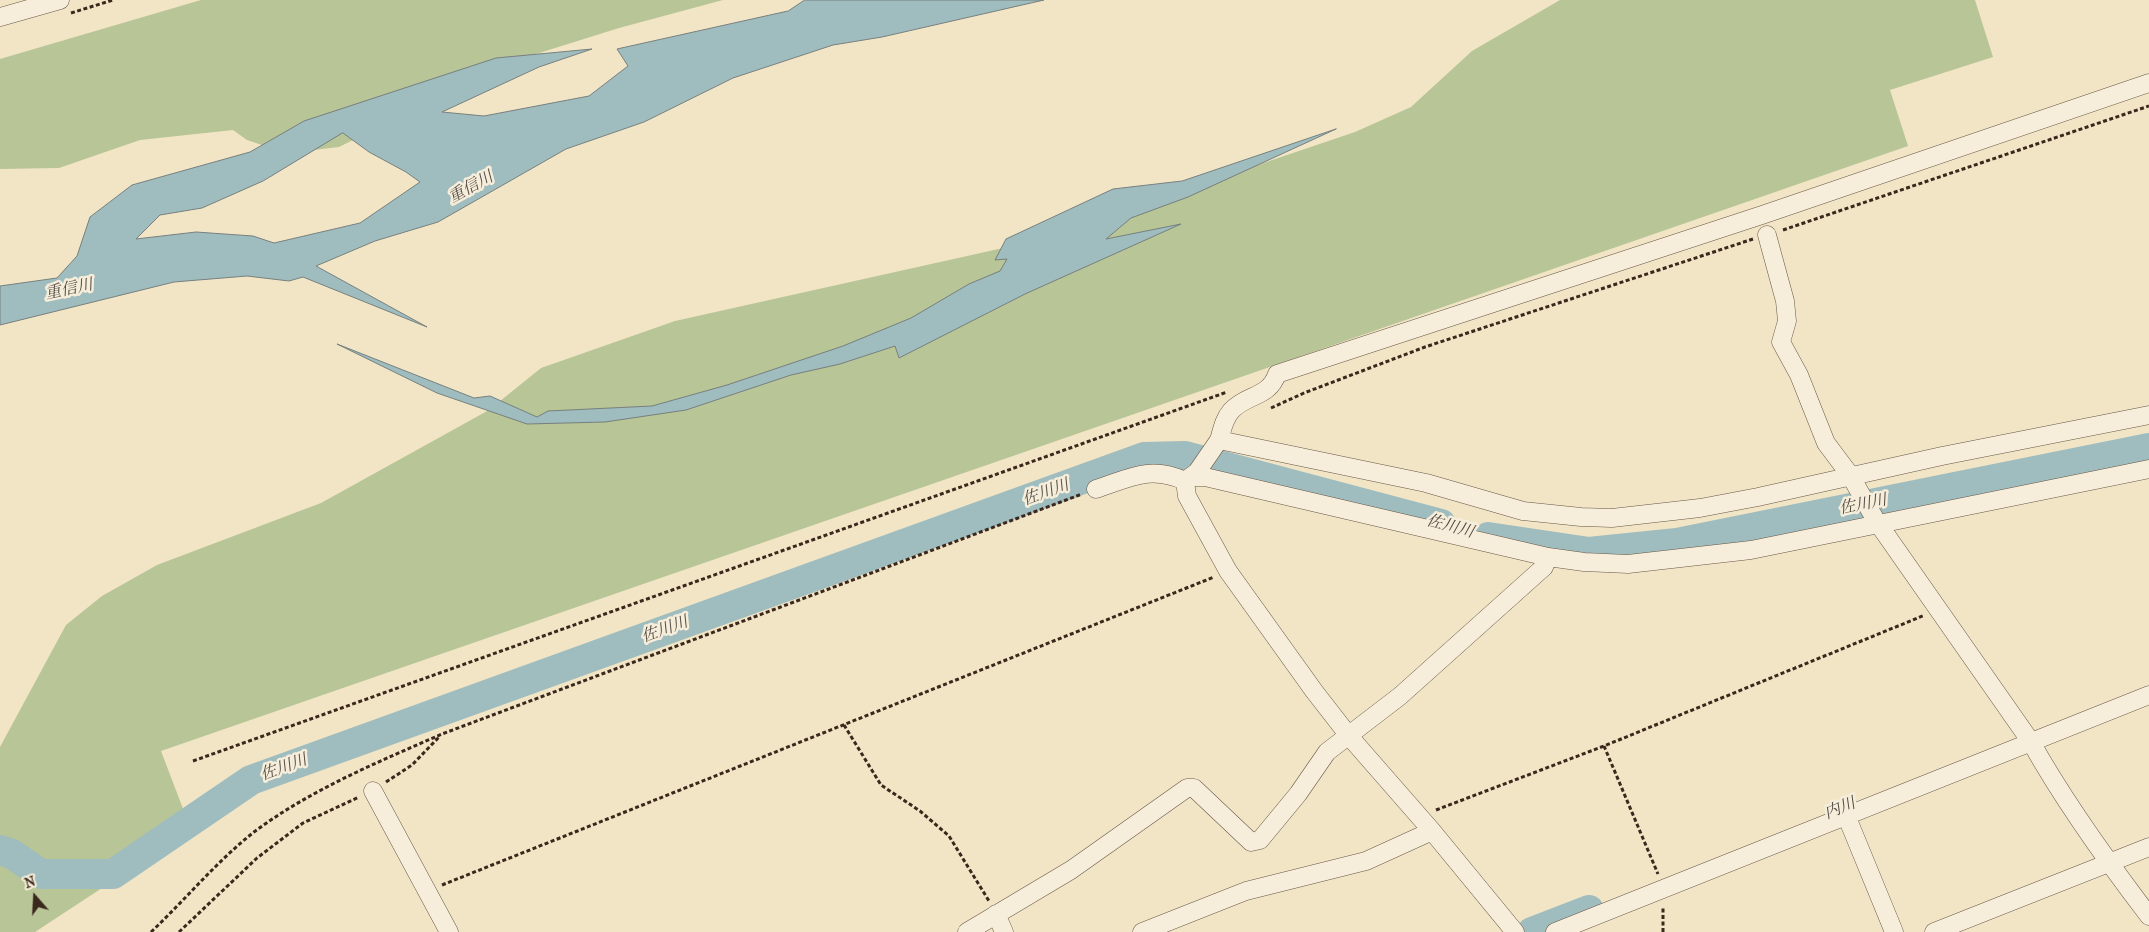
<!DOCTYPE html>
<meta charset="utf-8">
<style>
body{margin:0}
#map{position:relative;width:2149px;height:932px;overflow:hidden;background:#f1e5c6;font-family:"IM FELL French Canon",serif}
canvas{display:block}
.north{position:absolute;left:10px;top:872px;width:50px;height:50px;-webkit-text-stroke:4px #f6eeda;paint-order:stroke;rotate:341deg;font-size:14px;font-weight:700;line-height:20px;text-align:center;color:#3b271c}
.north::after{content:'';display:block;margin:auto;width:18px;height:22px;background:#3b271c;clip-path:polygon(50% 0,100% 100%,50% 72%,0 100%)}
</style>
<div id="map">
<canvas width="2149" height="932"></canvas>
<div class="north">N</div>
</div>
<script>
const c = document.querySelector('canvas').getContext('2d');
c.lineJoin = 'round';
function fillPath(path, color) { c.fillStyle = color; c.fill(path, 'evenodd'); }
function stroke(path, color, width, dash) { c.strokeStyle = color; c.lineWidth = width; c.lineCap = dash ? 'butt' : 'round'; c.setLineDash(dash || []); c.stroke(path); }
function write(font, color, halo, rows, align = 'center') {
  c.font = font + ' "IM FELL French Canon","Noto Serif JP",serif'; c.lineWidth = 5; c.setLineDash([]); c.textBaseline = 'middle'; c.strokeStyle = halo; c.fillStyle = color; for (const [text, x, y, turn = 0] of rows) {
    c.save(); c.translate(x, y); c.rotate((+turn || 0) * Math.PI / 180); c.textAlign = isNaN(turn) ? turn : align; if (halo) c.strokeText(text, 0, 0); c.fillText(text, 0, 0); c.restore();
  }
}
const green = new Path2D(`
 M 201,0 L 723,0 L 619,28 L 536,54 L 405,114 L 339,147 L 305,151 L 271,148 L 247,140 L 233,130 L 140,140 L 59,168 L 0,169 L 0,59 Z
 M 1560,0 L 1975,0 L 1993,57 L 1890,90 L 1908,146 L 161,751 L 193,835 L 102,888 L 35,932 L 0,932 L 0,747 L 66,625 L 102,596 L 157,565 L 321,503 L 489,410 L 541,368 L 675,321 L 1030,242 L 1355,132 L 1411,107 L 1472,51 Z`);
const water = new Path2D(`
 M 805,0 L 1044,0 L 882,37 L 833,45 L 733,78 L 644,122 L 566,149 L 438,222 L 375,241 L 316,266 L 427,327 L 303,277 L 289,281 L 247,276 L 174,282 L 0,325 L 0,286 L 57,278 L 77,256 L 90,217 L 132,185 L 250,152 L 304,121 L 496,58 L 592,49 L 539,67 L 442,112 L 484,116 L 589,96 L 628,66 L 617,49 L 788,11 ZM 343,133 L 369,152 L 406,172 L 420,182 L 360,223 L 274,243 L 253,236 L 196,232 L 136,239 L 160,215 L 202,208 L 263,181 Z
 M 1336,129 L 1188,197 L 1131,218 L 1106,239 L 1181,224 L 1025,294 L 899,358 L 895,346 L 840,364 L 791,375 L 686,410 L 605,422 L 527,424 L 437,393 L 337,344 L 474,398 L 490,396 L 537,417 L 548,411 L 652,406 L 727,385 L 843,346 L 911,318 L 969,284 L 1000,271 L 1007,259 L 995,260 L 1006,239 L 1113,189 L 1182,181 Z`);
const river = new Path2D(`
 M 1488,537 L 1589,552 L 1677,543 L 2149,448
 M 0,850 L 12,854 L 41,874 L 113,874 L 251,780 L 1144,457 L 1185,456 L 1441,524
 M 1532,932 L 1589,910`);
const path = new Path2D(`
 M 71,13 L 113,0
 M 1783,230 L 2149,106
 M 1271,408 L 1304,393 L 1425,347 L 1753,239
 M 844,725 L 881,785 L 920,811 L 949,836 L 989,901
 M 1604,746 L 1658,874
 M 193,761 L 1227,392
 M 386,782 L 412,765 L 440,736
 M 1436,810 L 1604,746 L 1925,615
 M 442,885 L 1214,577
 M 151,932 C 186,899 216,862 254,832 C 310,790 378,762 442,734 L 1082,494
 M 179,932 L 257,858 L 303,823 L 359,797
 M 1663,932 L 1663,907`);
const minor = new Path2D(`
 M 0,17 L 60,0
 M 1767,235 L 1785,301 L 1787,321 L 1781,342 L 1799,375 L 1826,443 L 1850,475 L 1875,519 L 2031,742 C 2065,803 2107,861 2149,916
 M 1219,440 C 1222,430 1224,419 1231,411 C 1246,394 1269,398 1277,374 L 1762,215 L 2149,83
 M 1192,477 L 1205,477 L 1548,557 L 1584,562 L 1628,564 L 1751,550 L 2149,469
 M 1185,481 L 1197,472 L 1219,440 L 1426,483 L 1523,511 L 1581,517 L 1612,518 L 1700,508 L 1758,497 L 1942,456 L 2149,415
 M 1096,489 C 1130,478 1150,465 1185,481 L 1187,496 L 1228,571 L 1314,691 L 1349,736 L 1432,831 L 1515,932
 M 373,791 L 449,932
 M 1846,815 L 1894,932
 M 996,914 L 1004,932
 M 967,932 L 1071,870 L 1187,788 L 1194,788 L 1251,842 L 1260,840 L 1298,794 L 1327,752 L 1400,696 L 1544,567 L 1548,557
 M 1142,932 L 1246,891 L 1366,861 L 1432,831
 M 1555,932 L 2149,695
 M 1934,932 L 2149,847`);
const waterNames = [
 ["重信川",471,188,-29],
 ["重信川",69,290,-12],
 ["佐川川",1046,493,-20],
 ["佐川川",1863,505,-11],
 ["佐川川",1450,527,15],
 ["佐川川",665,630,-20],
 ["佐川川",284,768,-20],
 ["内川",1840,809,-22]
];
fillPath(green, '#b8c596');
fillPath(water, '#9fbcbf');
stroke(water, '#77807e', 1);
stroke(river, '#9fbcbf', 30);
stroke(minor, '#685646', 19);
stroke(path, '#3b271c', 3, [4, 2.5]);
stroke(minor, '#f6eeda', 18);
write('italic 16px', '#544c45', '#f6eeda', waterNames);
</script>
